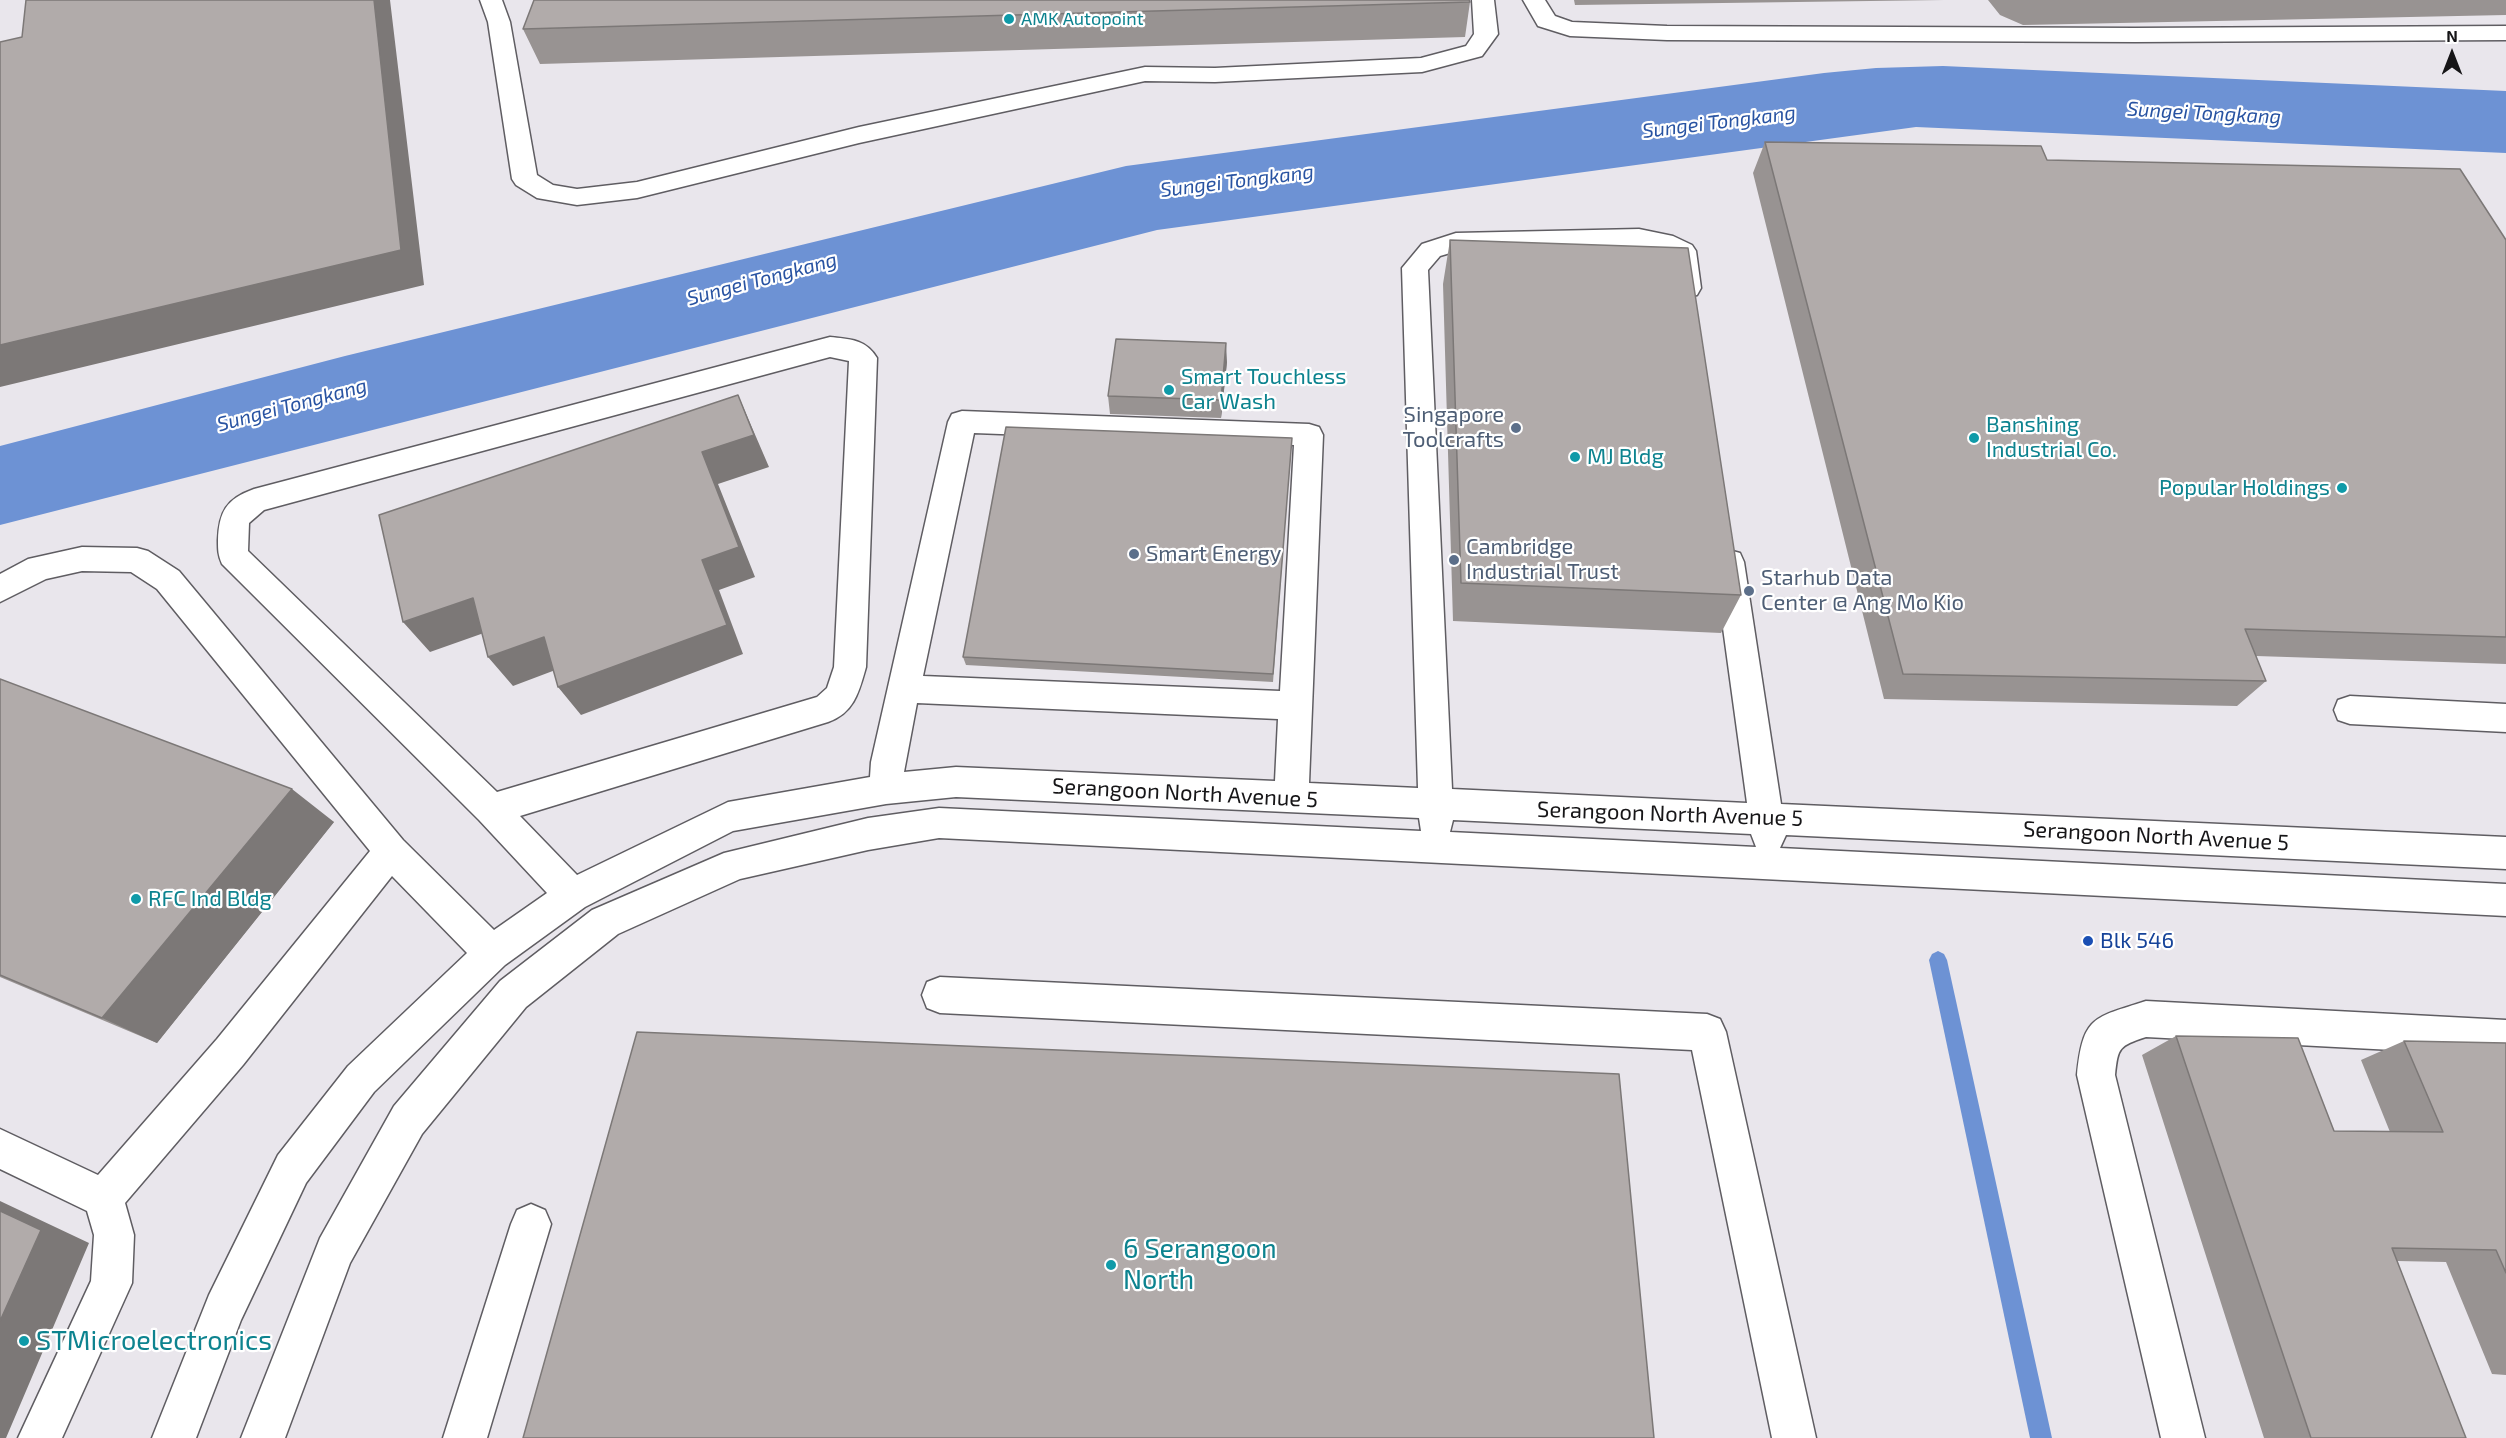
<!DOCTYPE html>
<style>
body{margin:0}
#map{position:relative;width:2506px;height:1438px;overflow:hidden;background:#e9e6ec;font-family:"Exo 2",sans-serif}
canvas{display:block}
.north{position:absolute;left:2422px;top:24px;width:60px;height:60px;-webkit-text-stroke:4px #fff;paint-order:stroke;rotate:0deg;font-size:16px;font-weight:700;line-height:24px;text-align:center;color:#161517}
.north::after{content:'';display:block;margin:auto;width:21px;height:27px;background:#161517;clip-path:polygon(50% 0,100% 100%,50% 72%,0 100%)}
</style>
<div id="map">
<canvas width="2506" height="1438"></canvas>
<div class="north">N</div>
</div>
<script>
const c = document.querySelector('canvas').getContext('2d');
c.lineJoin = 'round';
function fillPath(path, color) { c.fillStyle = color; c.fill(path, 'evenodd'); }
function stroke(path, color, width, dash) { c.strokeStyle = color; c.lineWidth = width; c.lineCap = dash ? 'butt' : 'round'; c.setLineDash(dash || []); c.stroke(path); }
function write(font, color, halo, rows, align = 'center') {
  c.font = font + ' "Exo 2",sans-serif'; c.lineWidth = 4.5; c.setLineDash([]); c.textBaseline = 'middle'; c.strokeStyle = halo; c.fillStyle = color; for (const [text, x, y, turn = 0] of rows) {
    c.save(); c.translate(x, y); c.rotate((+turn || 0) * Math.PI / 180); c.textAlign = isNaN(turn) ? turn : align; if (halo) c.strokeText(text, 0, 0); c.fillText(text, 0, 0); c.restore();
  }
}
const water = new Path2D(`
 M 1943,66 L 2506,91 L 2506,153 L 1916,127 L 1157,230 L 0,525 L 0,446 L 345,356 L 1126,166 L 1824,73 L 1876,68 Z`);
const stream = new Path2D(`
 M 1938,951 L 1944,954 L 1947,960 L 2052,1438 L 2030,1438 L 1929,960 L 1932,954 Z`);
const minor = new Path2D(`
 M 480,0 L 502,0 L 510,22 L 537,175 L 553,185 L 577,189 L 637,182 L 859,127 L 1145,67 L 1215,68 L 1421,58 L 1466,46 L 1474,34 L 1472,0 L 1494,0 L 1498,34 L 1482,56 L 1422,72 L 1215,82 L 1145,81 L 859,143 L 637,198 L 577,205 L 537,198 L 516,185 L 512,179 L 488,22 Z
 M 1523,0 L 1545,0 L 1555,16 L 1572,22 L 1667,26 L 2135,28 L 2506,26 L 2506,40 L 2135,42 L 1667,40 L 1570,36 L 1538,26 Z
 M 1639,229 L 1673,236 L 1692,245 L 1696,251 L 1701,288 L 1697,295 L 1688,297 L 1679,295 L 1675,288 L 1670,256 L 1658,250 L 1639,247 L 1457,251 L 1440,256 L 1428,270 L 1452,789 L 1747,803 L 1714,562 L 1718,553 L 1729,550 L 1740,553 L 1744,562 L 1781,804 L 2506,837 L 2506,869 L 1786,835 L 1780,848 L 2506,884 L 2506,916 L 939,838 L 868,850 L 740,879 L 618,934 L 526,1007 L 422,1134 L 350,1263 L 285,1438 L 241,1438 L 320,1238 L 394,1106 L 500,981 L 592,910 L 724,853 L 868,818 L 939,808 L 1421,831 L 1419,818 L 956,797 L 886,804 L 733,831 L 585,907 L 505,965 L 374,1092 L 306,1183 L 241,1320 L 196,1438 L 152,1438 L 209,1295 L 278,1155 L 348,1066 L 467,953 L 392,876 L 243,1065 L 125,1203 L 134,1235 L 132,1283 L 62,1438 L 18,1438 L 91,1281 L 94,1235 L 87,1211 L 0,1169 L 0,1129 L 98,1175 L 217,1039 L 370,851 L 157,589 L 131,572 L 82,571 L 46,579 L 0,602 L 0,574 L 28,559 L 82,547 L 137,548 L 148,551 L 179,571 L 403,840 L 494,930 L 547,893 L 479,820 L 222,564 C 218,555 218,550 218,540 C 219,512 226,499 254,489 L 830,337 C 849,339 866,339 877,358 L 866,667 C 859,692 854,713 828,722 L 520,816 L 577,875 L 728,802 L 870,777 L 871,762 L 948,422 L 952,414 L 962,411 L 1309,424 L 1319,427 L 1323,435 L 1309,783 L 1418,788 L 1402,268 L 1422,244 L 1456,233 ZM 830,357 L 849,361 L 834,667 L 827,688 L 817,697 L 497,792 L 248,551 L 249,523 L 264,510 ZM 974,433 L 1294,445 L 1280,691 L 923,676 ZM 917,703 L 1278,719 L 1275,781 L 956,767 L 904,772 ZM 1453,820 L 1751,834 L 1756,847 L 1450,832 Z
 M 2350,696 L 2506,704 L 2506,732 L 2350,724 L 2338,720 L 2334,710 L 2338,700 Z
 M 940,977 L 1707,1014 L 1720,1019 L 1726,1032 L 1816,1438 L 1772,1438 L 1692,1050 L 940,1013 L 927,1008 L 922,995 L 927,982 Z
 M 2146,1001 L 2506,1020 L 2506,1056 L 2146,1037 C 2119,1046 2118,1047 2115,1075 L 2205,1438 L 2161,1438 L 2077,1075 C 2083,1016 2093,1018 2146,1001 Z
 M 531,1204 L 545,1210 L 551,1224 L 487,1438 L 443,1438 L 511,1224 L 517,1210 Z`);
const wall = new Path2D(`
 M 1574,0 L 1944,0 L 1575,5 Z
 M 1988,0 L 2506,0 L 2506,15 L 2023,25 L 2000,15 Z
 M 1470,2 L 1465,37 L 540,64 L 523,29 Z
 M 1765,142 L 2047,160 L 2506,240 L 2506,664 L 2256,656 L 2266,681 L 2237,706 L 1884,699 L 1753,173 Z
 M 1450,240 L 1741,595 L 1721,633 L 1453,621 L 1443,284 Z
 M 1227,362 L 1221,418 L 1110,414 L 1108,396 Z
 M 1291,447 L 1273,682 L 966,665 L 963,657 Z
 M 0,679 L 334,822 L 157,1043 L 0,977 Z
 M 2176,1036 L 2334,1131 L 2390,1132 L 2361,1060 L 2404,1041 L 2506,1043 L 2506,1375 L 2492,1374 L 2446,1262 L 2397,1261 L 2466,1438 L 2264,1438 L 2142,1055 Z`);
const shadedWall = new Path2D(`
 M 374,0 L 390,0 L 424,285 L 0,387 L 0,345 Z
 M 1226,343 L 1227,362 L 1221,418 L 1221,400 Z
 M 738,395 L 769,467 L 718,484 L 755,577 L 719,590 L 743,654 L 581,715 L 558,687 L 702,452 Z
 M 473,598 L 498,628 L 430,652 L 403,622 Z
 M 544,637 L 566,666 L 513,686 L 488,657 Z
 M 292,789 L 334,822 L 157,1043 L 102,1018 Z
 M 0,1201 L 89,1243 L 6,1438 L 0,1438 Z`);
const building = new Path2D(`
 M 26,0 L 374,0 L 401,250 L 0,345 L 0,42 L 22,37 Z
 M 534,0 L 1469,0 L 1470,2 L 523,29 Z
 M 1765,142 L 2041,146 L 2047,160 L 2460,169 L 2506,240 L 2506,637 L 2245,629 L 2266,681 L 1903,674 Z
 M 1450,240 L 1688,248 L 1741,595 L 1461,583 Z
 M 1116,339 L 1226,343 L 1221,400 L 1108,396 Z
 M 738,395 L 754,435 L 702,452 L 739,547 L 702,560 L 727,625 L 558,687 L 544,637 L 488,657 L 473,598 L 403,622 L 379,515 Z
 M 1006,427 L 1292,438 L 1273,674 L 963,657 Z
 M 0,679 L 292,789 L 102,1018 L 0,975 Z
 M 637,1032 L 1619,1074 L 1654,1438 L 523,1438 Z
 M 2176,1036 L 2298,1038 L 2334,1131 L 2443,1132 L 2404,1041 L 2506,1043 L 2506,1273 L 2496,1250 L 2392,1248 L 2466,1438 L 2311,1438 Z
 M 0,1211 L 41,1230 L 0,1321 Z`);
const markers = [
 [1009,19,6,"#0f9aa8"],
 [1169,390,6,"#0f9aa8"],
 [1516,428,6,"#5c6f8a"],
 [1974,438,6,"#0f9aa8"],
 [1575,457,6,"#0f9aa8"],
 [2342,488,6,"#0f9aa8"],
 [1134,554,6,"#5c6f8a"],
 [1454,560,6,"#5c6f8a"],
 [1749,591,6,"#5c6f8a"],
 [136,899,6,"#0f9aa8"],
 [2088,941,6,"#1a4fb4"],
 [1111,1265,6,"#0f9aa8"],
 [24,1341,6,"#0f9aa8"]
];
const farCulturenames = [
 ["AMK Autopoint",1021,19]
];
const farWaternames = [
 ["Sungei Tongkang",2204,113,3],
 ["Sungei Tongkang",1719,122,-7],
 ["Sungei Tongkang",1237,181,-7],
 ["Sungei Tongkang",762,279,-15],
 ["Sungei Tongkang",292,405,-15]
];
const cultureNames = [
 ["Smart Touchless",1181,377],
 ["Car Wash",1181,402],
 ["Banshing",1986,425],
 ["Industrial Co.",1986,450],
 ["MJ Bldg",1587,457],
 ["Popular Holdings",2330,488,"right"],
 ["RFC Ind Bldg",148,899]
];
const serviceNames = [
 ["Singapore",1504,415,"right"],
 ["Toolcrafts",1504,440,"right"],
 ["Cambridge",1466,547],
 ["Industrial Trust",1466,572],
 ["Smart Energy",1146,554],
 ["Starhub Data",1761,578],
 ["Center @ Ang Mo Kio",1761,603]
];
const streetNames = [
 ["Serangoon North Avenue 5",1185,793,3],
 ["Serangoon North Avenue 5",1670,814,2],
 ["Serangoon North Avenue 5",2156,836,3]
];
const transitNames = [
 ["Blk 546",2100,941]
];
const nearCulturenames = [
 ["6 Serangoon",1123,1249],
 ["North",1123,1280],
 ["STMicroelectronics",36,1341]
];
fillPath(water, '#6d92d4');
fillPath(stream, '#6d92d4');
stroke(minor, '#5f5d62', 3);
fillPath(minor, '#fff');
fillPath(wall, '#989392');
fillPath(shadedWall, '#7c7877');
fillPath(building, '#b1abaa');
stroke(building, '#7c7877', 1.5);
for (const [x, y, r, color] of markers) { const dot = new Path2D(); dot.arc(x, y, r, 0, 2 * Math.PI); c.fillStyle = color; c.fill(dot); stroke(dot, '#fff', 2); }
write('18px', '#0d838f', '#fff', farCulturenames, 'left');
write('italic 20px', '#2853a2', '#fff', farWaternames);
write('22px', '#0d838f', '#fff', cultureNames, 'left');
write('22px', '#4e5e75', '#fff', serviceNames, 'left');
write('22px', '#161517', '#fff', streetNames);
write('22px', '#164399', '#fff', transitNames, 'left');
write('27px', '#0d838f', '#fff', nearCulturenames, 'left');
</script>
